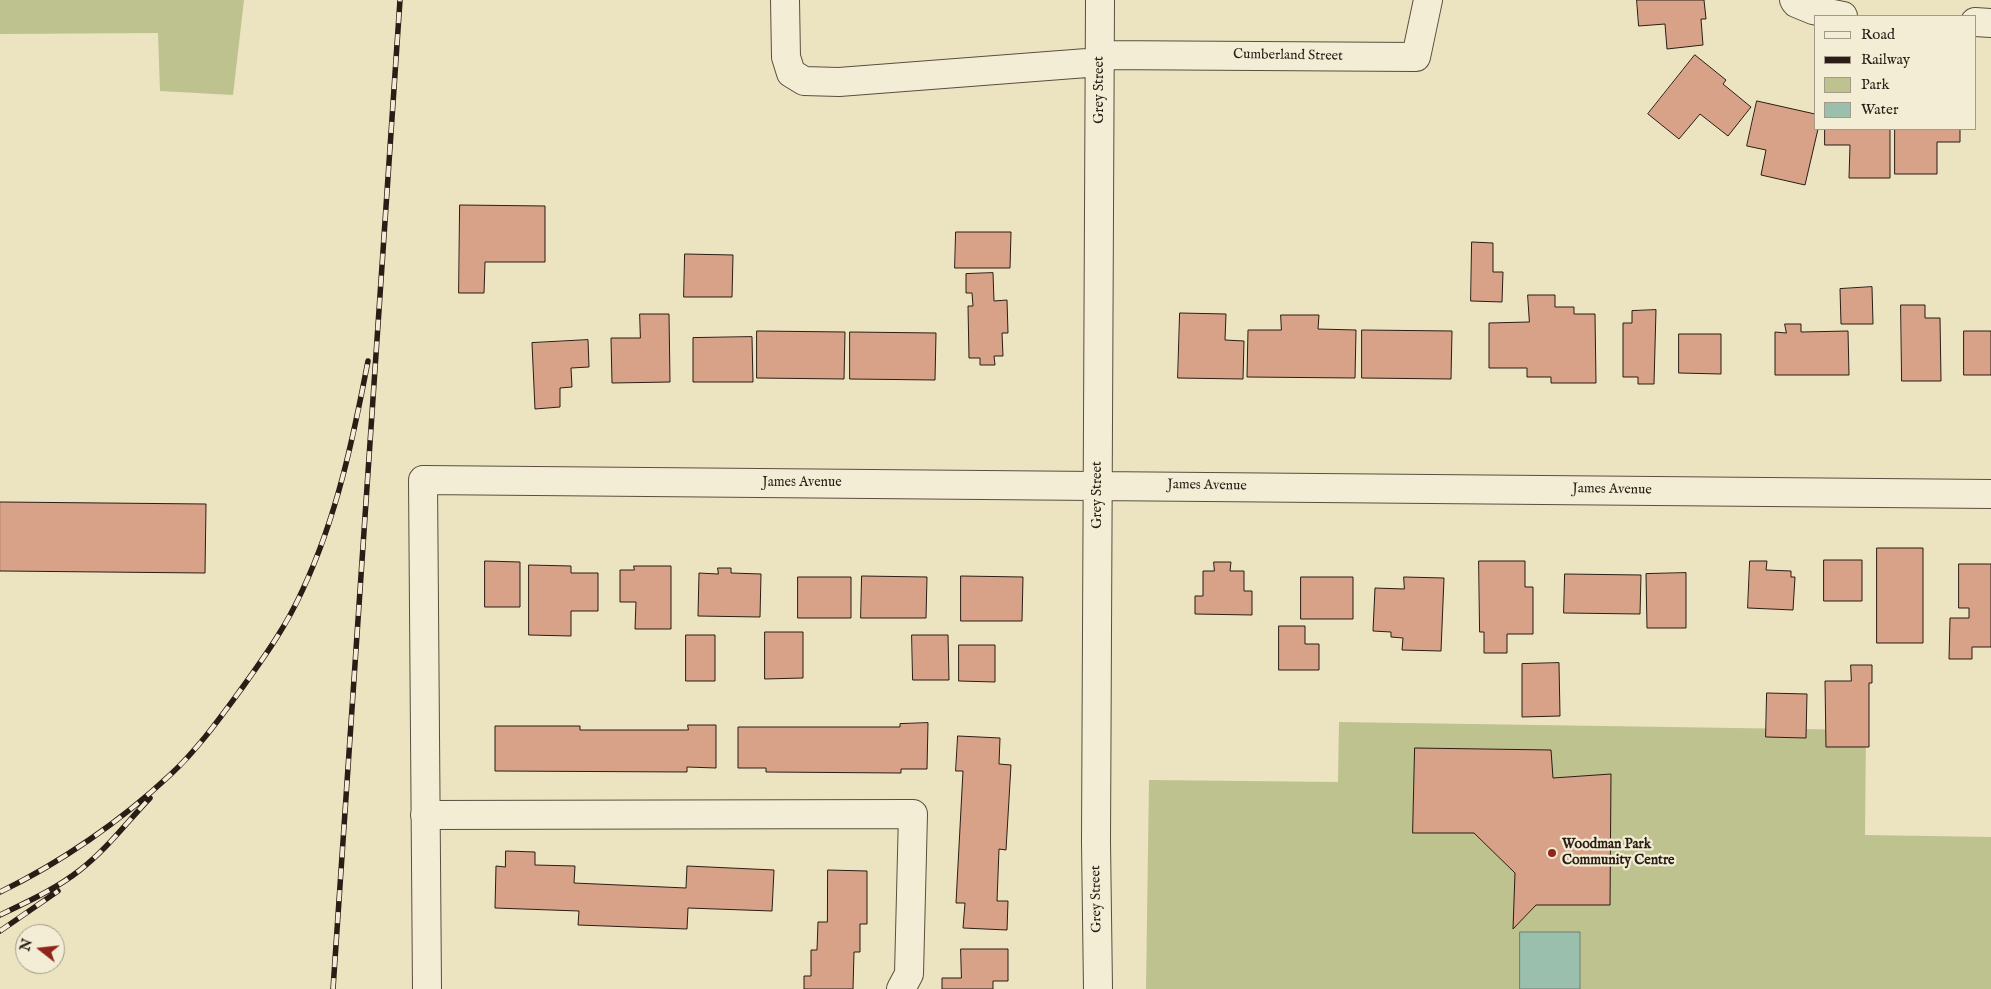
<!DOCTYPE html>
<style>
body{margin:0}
#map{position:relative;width:1991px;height:989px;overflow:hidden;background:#ece3c0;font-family:"IM FELL English",serif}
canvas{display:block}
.legend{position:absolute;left:1814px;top:15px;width:162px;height:115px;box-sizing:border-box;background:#f3edd6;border:1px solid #a39a89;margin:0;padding:6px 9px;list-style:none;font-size:15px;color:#2a1d15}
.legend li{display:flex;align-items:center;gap:10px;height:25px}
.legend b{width:25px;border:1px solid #a39a89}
.north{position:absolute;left:15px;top:924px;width:50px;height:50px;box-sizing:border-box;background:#f3edd6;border:1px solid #a39a89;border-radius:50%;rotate:286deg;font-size:14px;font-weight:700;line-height:20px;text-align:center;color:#2a1d15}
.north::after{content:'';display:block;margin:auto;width:18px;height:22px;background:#8f2418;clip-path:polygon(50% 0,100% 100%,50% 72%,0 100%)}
</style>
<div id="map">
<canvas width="1991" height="989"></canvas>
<ul class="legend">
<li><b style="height:6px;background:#f3edd6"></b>Road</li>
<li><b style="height:6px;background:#2a1d15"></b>Railway</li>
<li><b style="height:14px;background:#bdc28e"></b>Park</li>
<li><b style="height:14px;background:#9abfad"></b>Water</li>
</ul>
<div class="north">N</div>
</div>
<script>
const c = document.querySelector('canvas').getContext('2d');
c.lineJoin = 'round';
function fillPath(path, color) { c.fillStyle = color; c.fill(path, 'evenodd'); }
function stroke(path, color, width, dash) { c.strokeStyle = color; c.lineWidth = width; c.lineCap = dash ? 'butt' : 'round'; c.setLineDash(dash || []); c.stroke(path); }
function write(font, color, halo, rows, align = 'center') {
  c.font = font + ' "IM FELL English",serif'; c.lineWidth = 4.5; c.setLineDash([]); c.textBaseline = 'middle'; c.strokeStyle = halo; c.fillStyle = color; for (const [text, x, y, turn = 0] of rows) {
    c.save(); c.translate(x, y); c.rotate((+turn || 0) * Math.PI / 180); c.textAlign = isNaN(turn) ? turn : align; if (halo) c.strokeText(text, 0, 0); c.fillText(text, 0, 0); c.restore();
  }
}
const green = new Path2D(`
 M 0,0 L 244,0 L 233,95 L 160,91 L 158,33 L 0,34 Z
 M 1339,722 L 1866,730 L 1865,835 L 1991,837 L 1991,989 L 1146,989 L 1149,780 L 1338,782 Z`);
const water = new Path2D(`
 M 1520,932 L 1580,932 L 1580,989 L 1520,989 Z`);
const building = new Path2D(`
 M 1637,0 L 1704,0 L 1706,19 L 1701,19 L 1703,45 L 1667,49 L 1665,24 L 1639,26 Z
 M 1695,55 L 1726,80 L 1723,84 L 1751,107 L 1728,136 L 1700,114 L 1679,139 L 1648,114 Z
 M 1757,101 L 1815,114 L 1815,129 L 1818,129 L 1805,185 L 1761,175 L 1766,150 L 1747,146 Z
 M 1825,129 L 1890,129 L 1890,178 L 1849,178 L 1850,145 L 1825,145 Z
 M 1895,129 L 1960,129 L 1960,142 L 1937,142 L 1937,174 L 1895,174 Z
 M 460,205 L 545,206 L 545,262 L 485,262 L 484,293 L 459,293 Z
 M 956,232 L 1011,232 L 1010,268 L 955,268 Z
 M 1472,242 L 1493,243 L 1493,272 L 1503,272 L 1502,302 L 1471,301 Z
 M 685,254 L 733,255 L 732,297 L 684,297 Z
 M 993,273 L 994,301 L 1007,300 L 1008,333 L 1002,333 L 1003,356 L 994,356 L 995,365 L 980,365 L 980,358 L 969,358 L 968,306 L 973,306 L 972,293 L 966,293 L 966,274 Z
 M 1872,287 L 1873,324 L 1841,324 L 1840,289 Z
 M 1528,295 L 1555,295 L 1555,307 L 1574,307 L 1574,314 L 1595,314 L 1596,383 L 1551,383 L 1551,377 L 1527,377 L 1527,368 L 1489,368 L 1489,323 L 1529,322 Z
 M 1901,305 L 1925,305 L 1925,318 L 1940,318 L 1941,381 L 1902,381 Z
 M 1656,310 L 1654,384 L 1638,384 L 1638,377 L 1623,377 L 1623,323 L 1632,323 L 1632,311 Z
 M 1180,313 L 1226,314 L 1225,340 L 1244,341 L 1243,379 L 1178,378 Z
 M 640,314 L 669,314 L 670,382 L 612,383 L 611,338 L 640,338 Z
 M 1281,315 L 1319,315 L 1318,329 L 1356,330 L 1355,378 L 1247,377 L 1248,330 L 1281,330 Z
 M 1785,324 L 1801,324 L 1801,332 L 1848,331 L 1849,375 L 1775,375 L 1775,332 L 1786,333 Z
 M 1362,330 L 1452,331 L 1451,379 L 1362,378 Z
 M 757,331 L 845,332 L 844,379 L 757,378 Z
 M 1964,331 L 1991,331 L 1991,375 L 1964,375 Z
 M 850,332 L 936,333 L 935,380 L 850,379 Z
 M 1679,334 L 1721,334 L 1721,374 L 1679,373 Z
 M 752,337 L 753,382 L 693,382 L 693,338 Z
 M 588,340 L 589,367 L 571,368 L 572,387 L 560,388 L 560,407 L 535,409 L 532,343 Z
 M 0,502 L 206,504 L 205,573 L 0,571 Z
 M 1877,548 L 1923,548 L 1923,643 L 1877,643 Z
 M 1824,560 L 1862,560 L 1862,601 L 1824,601 Z
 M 485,561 L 520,562 L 520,607 L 485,607 Z
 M 1479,561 L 1525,561 L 1525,587 L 1533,587 L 1533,634 L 1507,634 L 1507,653 L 1484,653 L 1484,632 L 1480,632 Z
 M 1750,561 L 1767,561 L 1766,570 L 1791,571 L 1791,577 L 1795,577 L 1793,610 L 1748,608 Z
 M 1214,562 L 1231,562 L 1230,571 L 1244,571 L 1244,591 L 1252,591 L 1252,615 L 1195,614 L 1195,596 L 1203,596 L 1203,571 L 1214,571 Z
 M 1959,564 L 1991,564 L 1991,647 L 1972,647 L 1972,659 L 1949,659 L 1950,618 L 1969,618 L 1969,608 L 1959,608 Z
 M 529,565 L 571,566 L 571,573 L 598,573 L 598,611 L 571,611 L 571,636 L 529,635 Z
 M 634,566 L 671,566 L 671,629 L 635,629 L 636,602 L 620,602 L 620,570 L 634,570 Z
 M 718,568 L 731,568 L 731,573 L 761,574 L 760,617 L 698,616 L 699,573 L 718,574 Z
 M 1686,573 L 1686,628 L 1647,628 L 1646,574 Z
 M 1565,574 L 1641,575 L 1640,614 L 1564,613 Z
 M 862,576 L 927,577 L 926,618 L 861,618 Z
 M 961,576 L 1023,577 L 1022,621 L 961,621 Z
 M 798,577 L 851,577 L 851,618 L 798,618 Z
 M 1301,577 L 1353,577 L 1353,619 L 1301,619 Z
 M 1404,577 L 1444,578 L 1441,651 L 1402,650 L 1403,638 L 1391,637 L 1391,632 L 1373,631 L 1375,588 L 1404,589 Z
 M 1279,626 L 1305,626 L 1305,644 L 1319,644 L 1319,670 L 1279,670 Z
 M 765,632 L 803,632 L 803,678 L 765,679 Z
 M 686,635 L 715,635 L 715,681 L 686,681 Z
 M 912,635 L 948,635 L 949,680 L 913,680 Z
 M 959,645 L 995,645 L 995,682 L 959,681 Z
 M 1559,663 L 1560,716 L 1522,717 L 1522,664 Z
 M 1851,665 L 1872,665 L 1872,683 L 1869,683 L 1869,747 L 1826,747 L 1825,681 L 1851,681 Z
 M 1767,693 L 1807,694 L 1806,738 L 1766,737 Z
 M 928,723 L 927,769 L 901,769 L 901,773 L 766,772 L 766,768 L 738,768 L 738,727 L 900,727 L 900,724 Z
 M 688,725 L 716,725 L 716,768 L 687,767 L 687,772 L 495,771 L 495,726 L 580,726 L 580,730 L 688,730 Z
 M 958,736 L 1000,738 L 999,764 L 1011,765 L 1006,850 L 999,849 L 997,901 L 1008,901 L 1007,930 L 963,928 L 965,903 L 956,903 L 963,771 L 956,771 Z
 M 1415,748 L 1551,750 L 1553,778 L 1611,774 L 1610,905 L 1536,905 L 1513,929 L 1515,873 L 1474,833 L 1413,833 Z
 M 506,851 L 535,852 L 535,865 L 575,866 L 574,883 L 686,888 L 687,866 L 774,870 L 772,911 L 688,908 L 687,929 L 578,925 L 579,911 L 495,908 L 496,866 L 505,867 Z
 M 828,870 L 867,871 L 867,924 L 860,924 L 860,952 L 854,952 L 853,989 L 804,989 L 804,976 L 811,976 L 811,950 L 817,950 L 818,922 L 827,922 Z
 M 961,949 L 1008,949 L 1008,981 L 993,981 L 993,989 L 942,989 L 942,978 L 961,978 Z`);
const minor = new Path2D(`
 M 785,0 L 786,57 L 791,73 L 804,81 L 839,82 L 1100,62
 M 1794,0 L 1796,3 L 1813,10 L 1843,16
 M 1975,22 L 1991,23
 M 1100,55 L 1416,57 L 1428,0
 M 425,815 L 913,814 L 909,974 L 901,989
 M 427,989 L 423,480 L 1991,494
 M 1098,989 L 1096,842 L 1100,0`);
const rail = new Path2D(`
 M 0,892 C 60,863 121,821 170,775 C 198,749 220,718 242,688 C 265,656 287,625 303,589 C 337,516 353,439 368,361
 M 0,915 C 27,902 56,889 80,870 C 107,849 127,822 150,798
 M 0,931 L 58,891
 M 333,989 L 400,0`);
const markers = [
 [1552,853,5,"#8f2418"]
];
const streetNames = [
 ["Cumberland Street",1288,56,1],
 ["Grey Street",1100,90,-90],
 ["James Avenue",802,483],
 ["James Avenue",1207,486,1],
 ["James Avenue",1612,490,1],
 ["Grey Street",1098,495,-90],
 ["Grey Street",1097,899,-91]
];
const poiNames = [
 ["Woodman Park",1562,845],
 ["Community Centre",1562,861]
];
fillPath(green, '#bdc28e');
fillPath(water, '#9abfad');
stroke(water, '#6d7e70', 1);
fillPath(building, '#d7a287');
stroke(building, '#2a1d15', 1);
stroke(minor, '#5a4e40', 30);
stroke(minor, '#f3edd6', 28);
stroke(rail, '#2a1d15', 5.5);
stroke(rail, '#f3edd6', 4, [11]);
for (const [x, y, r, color] of markers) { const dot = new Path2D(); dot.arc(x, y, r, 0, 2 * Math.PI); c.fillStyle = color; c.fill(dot); stroke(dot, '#f3edd6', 2); }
write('14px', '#2a1d15', '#f3edd6', streetNames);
write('bold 14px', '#2a1d15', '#f3edd6', poiNames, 'left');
</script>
